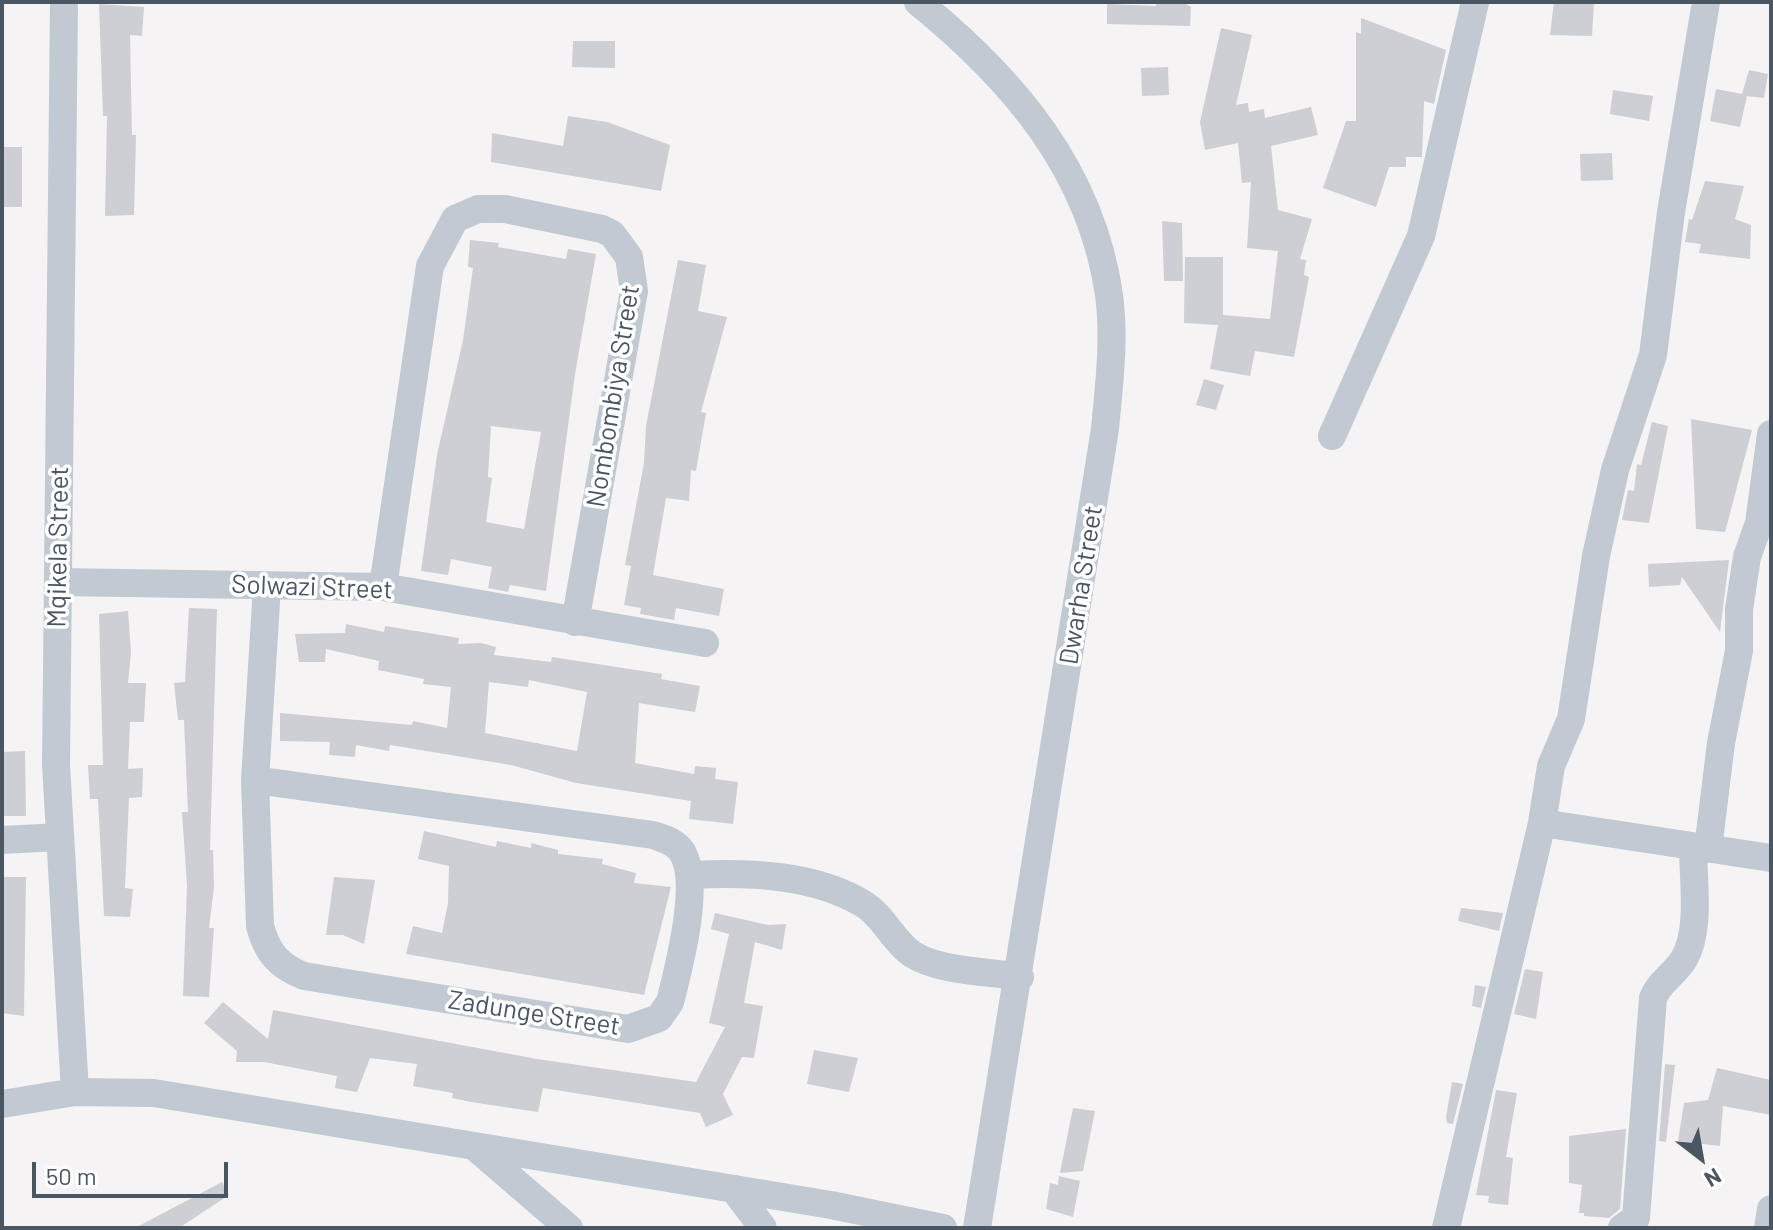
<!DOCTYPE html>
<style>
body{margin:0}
#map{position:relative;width:1773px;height:1230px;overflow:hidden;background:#f5f3f3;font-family:Barlow,sans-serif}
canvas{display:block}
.frame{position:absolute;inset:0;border:4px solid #4a5661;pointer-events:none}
.north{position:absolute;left:1661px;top:1118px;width:80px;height:80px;-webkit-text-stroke:6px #fff;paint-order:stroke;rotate:149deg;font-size:22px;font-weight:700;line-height:32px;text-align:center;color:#4a5661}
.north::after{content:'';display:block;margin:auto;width:28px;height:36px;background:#4a5661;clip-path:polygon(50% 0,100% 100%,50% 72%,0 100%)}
.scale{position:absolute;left:32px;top:1162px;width:196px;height:36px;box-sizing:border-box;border:4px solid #4a5661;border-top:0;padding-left:10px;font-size:24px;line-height:28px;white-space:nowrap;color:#4a5661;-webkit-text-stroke:6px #fff;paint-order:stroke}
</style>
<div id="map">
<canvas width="1773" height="1230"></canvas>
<div class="frame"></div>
<div class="north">N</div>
<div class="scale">50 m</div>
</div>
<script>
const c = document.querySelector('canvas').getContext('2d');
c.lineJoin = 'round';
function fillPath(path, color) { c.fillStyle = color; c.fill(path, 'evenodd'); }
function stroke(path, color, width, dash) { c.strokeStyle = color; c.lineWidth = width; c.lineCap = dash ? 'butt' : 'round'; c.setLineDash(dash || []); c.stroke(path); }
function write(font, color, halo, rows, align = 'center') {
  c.font = font + ' Barlow,sans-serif'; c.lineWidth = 7; c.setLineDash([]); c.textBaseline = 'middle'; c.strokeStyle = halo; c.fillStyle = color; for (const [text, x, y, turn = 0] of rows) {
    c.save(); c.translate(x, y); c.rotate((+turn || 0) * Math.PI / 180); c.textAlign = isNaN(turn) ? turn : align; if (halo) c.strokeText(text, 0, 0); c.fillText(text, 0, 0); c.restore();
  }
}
const building = new Path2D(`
 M 1554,2 L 1594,2 L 1592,36 L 1550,35 Z
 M 1156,3 L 1186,4 L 1191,7 L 1190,26 L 1107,24 L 1107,4 L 1156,6 Z
 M 99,4 L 144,7 L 142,36 L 130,35 L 132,135 L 136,135 L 134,215 L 105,216 L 107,116 L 103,116 Z
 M 1361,18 L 1446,50 L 1434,104 L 1424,101 L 1422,157 L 1406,157 L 1406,167 L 1389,167 L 1376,207 L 1323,188 L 1346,121 L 1356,121 L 1356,32 L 1361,34 Z
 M 1221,28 L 1252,35 L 1236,105 L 1248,103 L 1249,112 L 1264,109 L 1265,118 L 1311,107 L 1318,135 L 1271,146 L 1278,210 L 1312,219 L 1300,259 L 1306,260 L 1304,275 L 1309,277 L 1294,357 L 1255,351 L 1250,376 L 1210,369 L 1218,325 L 1184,323 L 1185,257 L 1223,257 L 1223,315 L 1270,319 L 1278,251 L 1247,248 L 1251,182 L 1242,183 L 1238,143 L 1205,150 L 1200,122 Z
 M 573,41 L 615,41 L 615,68 L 572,67 Z
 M 1168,67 L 1169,95 L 1142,96 L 1141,68 Z
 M 1749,70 L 1768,74 L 1764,98 L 1747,96 L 1740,127 L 1710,121 L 1716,89 L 1742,94 Z
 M 1613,90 L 1653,96 L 1649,121 L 1610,114 Z
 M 568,116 L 607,122 L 670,145 L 661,191 L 491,162 L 492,133 L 563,146 Z
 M 2,147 L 22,147 L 22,207 L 2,207 Z
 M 1612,153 L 1613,180 L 1581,181 L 1580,154 Z
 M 1705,181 L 1744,186 L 1735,219 L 1751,225 L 1750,259 L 1699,253 L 1701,244 L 1685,242 L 1689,219 L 1692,220 Z
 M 1162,221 L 1182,223 L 1183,281 L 1164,281 Z
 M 470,240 L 499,243 L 498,247 L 566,259 L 568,249 L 596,254 L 575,374 L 546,591 L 510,585 L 508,592 L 488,588 L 492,567 L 451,559 L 448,575 L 421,571 L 437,455 L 463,340 L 473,268 L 468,267 ZM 491,426 L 541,432 L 524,529 L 486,522 L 492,478 L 488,477 Z
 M 678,260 L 706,265 L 698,311 L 727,317 L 701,412 L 706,413 L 696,471 L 691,470 L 689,501 L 666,498 L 653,575 L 724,589 L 719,616 L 676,608 L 674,620 L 640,614 L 641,608 L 624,605 L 631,566 L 625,565 L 644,463 L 646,426 Z
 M 1204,379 L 1224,385 L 1216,410 L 1196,405 Z
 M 1691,419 L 1752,430 L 1725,532 L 1696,529 Z
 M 1652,422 L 1668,426 L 1649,523 L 1622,520 L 1628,490 L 1634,491 L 1637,464 L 1641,465 Z
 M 1729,560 L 1720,632 L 1682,577 L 1680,585 L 1649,587 L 1648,564 Z
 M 189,608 L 217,609 L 210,850 L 213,850 L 214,887 L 209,928 L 214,928 L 209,997 L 183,996 L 187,886 L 182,812 L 188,812 L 184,720 L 178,720 L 174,683 L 185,682 Z
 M 128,611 L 131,652 L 128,683 L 146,683 L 144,722 L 130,722 L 128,769 L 143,768 L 142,797 L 129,798 L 125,888 L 133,889 L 130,917 L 104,916 L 98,799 L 90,799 L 88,765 L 103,765 L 99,614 Z
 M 346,624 L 384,632 L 385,626 L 459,638 L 458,644 L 481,643 L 496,647 L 494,655 L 551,662 L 552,657 L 662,674 L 661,679 L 700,686 L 695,712 L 639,703 L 635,763 L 694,774 L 695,766 L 716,768 L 715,779 L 738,782 L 733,824 L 689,819 L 691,801 L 576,783 L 511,765 L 390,745 L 389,751 L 356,745 L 355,757 L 329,755 L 330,742 L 280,741 L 280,713 L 412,725 L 413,721 L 447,728 L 451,687 L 423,684 L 424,679 L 378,670 L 379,661 L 326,649 L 325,662 L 299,662 L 295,634 L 345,633 ZM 529,680 L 587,692 L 577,751 L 485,733 L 489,682 L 528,687 Z
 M 25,751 L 26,816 L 2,816 L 2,752 Z
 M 424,831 L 496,847 L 497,841 L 531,848 L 531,843 L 558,850 L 558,854 L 603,859 L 602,864 L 636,873 L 634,883 L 671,887 L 644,995 L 406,954 L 413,926 L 442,933 L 448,903 L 449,866 L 418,859 Z
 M 2,877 L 26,877 L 24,1016 L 2,1013 Z
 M 334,877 L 375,880 L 364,944 L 343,935 L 326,935 Z
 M 1461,908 L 1503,913 L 1499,931 L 1458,921 Z
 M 715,913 L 768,925 L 786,924 L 782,950 L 755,942 L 744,1003 L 763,1006 L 754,1058 L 742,1057 L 723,1094 L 733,1115 L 706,1127 L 700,1113 L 543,1088 L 538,1112 L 471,1102 L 452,1098 L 453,1093 L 413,1086 L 417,1064 L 370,1058 L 357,1092 L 335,1088 L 337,1076 L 264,1062 L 236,1062 L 237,1051 L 204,1023 L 223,1002 L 268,1039 L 273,1010 L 537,1059 L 696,1082 L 725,1027 L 709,1023 L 729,934 L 711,929 Z
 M 1525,969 L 1543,972 L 1536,1019 L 1514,1014 Z
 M 1475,985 L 1486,987 L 1481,1008 L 1472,1006 Z
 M 814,1050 L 858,1058 L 849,1092 L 807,1084 Z
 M 1665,1064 L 1675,1065 L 1666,1142 L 1659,1141 Z
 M 1717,1068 L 1771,1080 L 1771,1115 L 1723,1106 L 1720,1146 L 1678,1141 L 1684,1103 L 1708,1100 Z
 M 1452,1082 L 1463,1084 L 1453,1124 L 1447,1123 L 1446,1117 Z
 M 1496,1090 L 1517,1093 L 1506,1157 L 1513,1158 L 1508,1205 L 1488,1203 L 1489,1196 L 1476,1195 Z
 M 1073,1108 L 1095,1111 L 1083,1171 L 1060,1173 Z
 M 1626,1129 L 1620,1209 L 1609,1218 L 1584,1216 L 1584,1213 L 1579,1213 L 1582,1185 L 1569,1183 L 1569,1136 Z
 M 1059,1176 L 1080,1181 L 1073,1217 L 1046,1209 L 1050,1183 L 1058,1185 Z
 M 222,1182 L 229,1195 L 179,1228 L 135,1228 Z`);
const minor = new Path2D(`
 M 64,2 L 56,765 L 75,1092
 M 918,2 C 1013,79 1091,170 1109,295 C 1115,339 1109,385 1105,429 L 977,1228
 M 1332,436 L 1421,236 L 1475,2
 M 58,582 L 383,587 L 705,643
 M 383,587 L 430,266 L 455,219 L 478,209 L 505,209 L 602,229 L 612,234 L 629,257 L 634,291 L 575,622
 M 255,780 L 653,835 C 662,838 673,841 680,849 C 703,878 679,967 670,1002 L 659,1018 L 628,1029 L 304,976 C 278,966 267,952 260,926 L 255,780 L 267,586
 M 1542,823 L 1551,766 L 1571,719 L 1596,556 L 1615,470 L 1653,355 L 1671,212 L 1706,2
 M 2,840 L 60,837
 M 1708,849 L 1721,743 L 1739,651 L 1739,609 L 1747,557 L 1759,523 L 1771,434
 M 691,875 C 747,872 816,874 865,905 C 884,917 893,941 912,954 C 940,972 988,971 1020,977
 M 2,1104 L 75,1092 L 154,1093 L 831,1205 L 943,1228
 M 476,1148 L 569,1228
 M 736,1192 L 763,1228
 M 1446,1228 L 1542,823 L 1771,858
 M 1622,1228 L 1636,1218 L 1653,998 C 1660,981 1674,975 1684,959 C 1701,930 1693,881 1693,847
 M 1768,1228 L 1771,1209`);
const streetNames = [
 ["Nombombiya Street",613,396,-81],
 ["Mqikela Street",58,547,-89],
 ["Dwarha Street",1081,585,-81],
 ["Solwazi Street",312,587,2],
 ["Zadunge Street",534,1013,9]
];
fillPath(building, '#cdcfd5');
stroke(minor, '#c1cad2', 28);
write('26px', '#4a5661', '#fff', streetNames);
</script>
